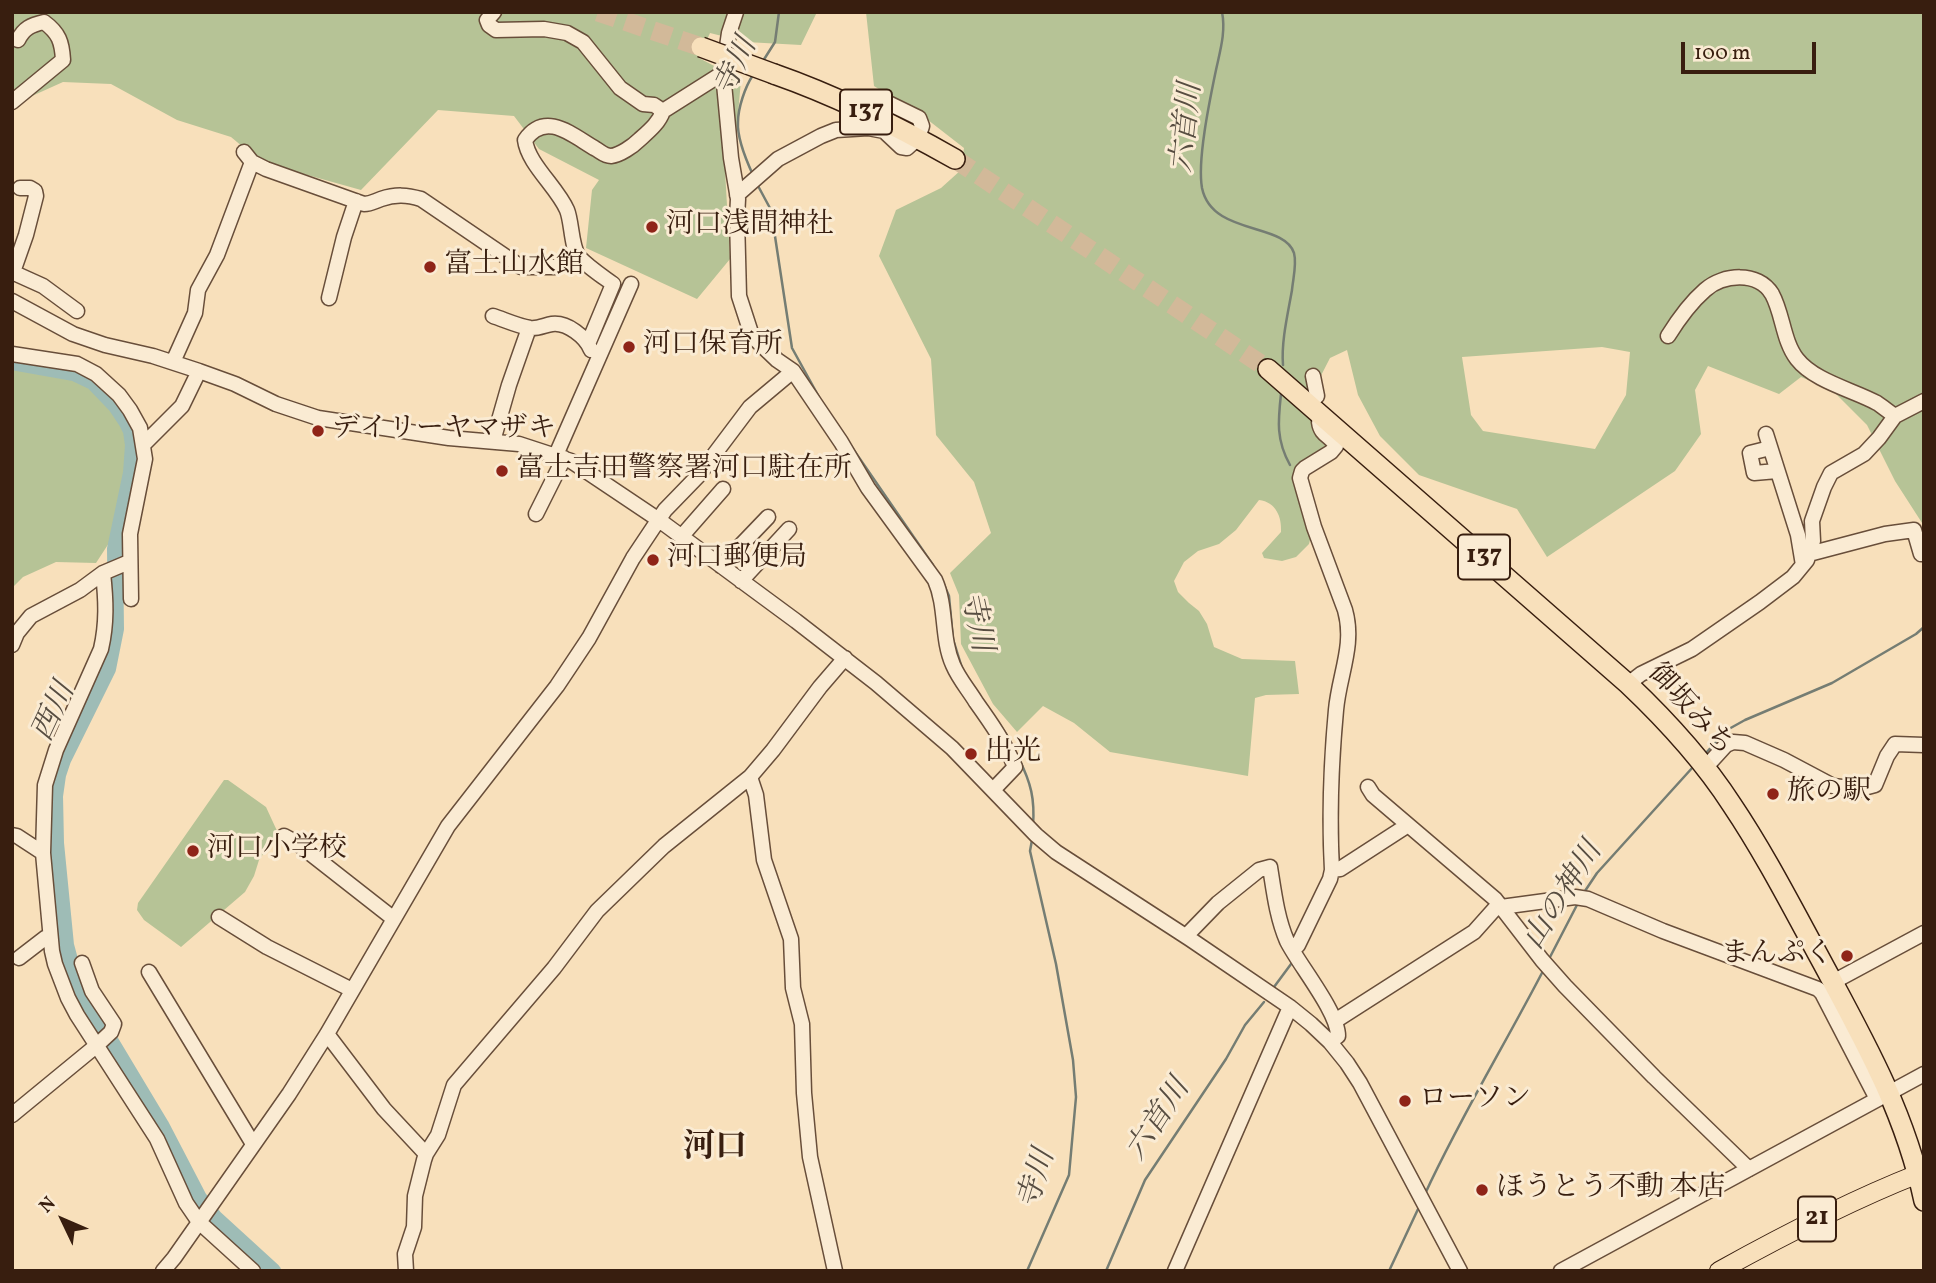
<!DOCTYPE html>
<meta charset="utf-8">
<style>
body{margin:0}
#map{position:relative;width:1936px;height:1283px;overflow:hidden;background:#f8e0bb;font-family:Vollkorn,serif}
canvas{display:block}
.frame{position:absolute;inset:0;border:14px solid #381e0f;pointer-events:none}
.north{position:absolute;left:28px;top:1185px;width:70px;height:70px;-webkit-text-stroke:5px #faebd3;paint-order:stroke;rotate:314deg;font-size:19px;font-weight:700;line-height:28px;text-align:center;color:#381e0f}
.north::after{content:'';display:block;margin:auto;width:24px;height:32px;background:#381e0f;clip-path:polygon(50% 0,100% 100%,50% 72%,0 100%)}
.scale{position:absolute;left:1681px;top:42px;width:135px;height:32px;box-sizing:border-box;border:4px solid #381e0f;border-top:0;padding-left:9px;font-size:21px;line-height:24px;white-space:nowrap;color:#381e0f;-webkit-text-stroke:5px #faebd3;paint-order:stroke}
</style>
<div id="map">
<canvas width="1936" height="1283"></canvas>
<div class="frame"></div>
<div class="north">N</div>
<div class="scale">100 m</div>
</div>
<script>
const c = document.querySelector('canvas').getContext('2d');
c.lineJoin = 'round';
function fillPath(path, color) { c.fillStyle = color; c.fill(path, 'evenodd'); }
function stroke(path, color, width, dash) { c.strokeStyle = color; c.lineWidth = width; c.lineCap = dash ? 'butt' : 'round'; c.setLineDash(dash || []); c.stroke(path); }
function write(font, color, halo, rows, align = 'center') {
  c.font = font + ' Vollkorn,"Noto Serif JP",serif'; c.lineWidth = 6; c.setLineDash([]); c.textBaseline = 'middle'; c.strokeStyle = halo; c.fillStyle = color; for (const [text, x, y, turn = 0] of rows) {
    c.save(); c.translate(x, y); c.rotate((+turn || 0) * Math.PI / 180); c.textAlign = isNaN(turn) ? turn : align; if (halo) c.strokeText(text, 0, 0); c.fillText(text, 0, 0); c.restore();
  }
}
const green = new Path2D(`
 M 12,12 L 817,12 L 801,45 L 746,42 L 710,33 L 699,58 L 741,80 L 736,137 L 725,170 L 730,259 L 697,299 L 586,248 L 592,190 L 599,180 L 539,149 L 514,116 L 438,110 L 361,190 L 261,162 L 231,137 L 177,120 L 111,84 L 63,82 L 12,105 Z
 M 866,12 L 1924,12 L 1924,526 L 1895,481 L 1867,425 L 1832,390 L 1801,377 L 1779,394 L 1708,366 L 1695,390 L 1701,434 L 1675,471 L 1547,557 L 1517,509 L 1419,475 L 1380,436 L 1358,395 L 1347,350 L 1330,358 L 1311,395 L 1314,420 L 1327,444 C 1317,457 1301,461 1293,476 L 1312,532 L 1309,544 L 1296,557 L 1282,561 L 1264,558 L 1262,553 L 1281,532 C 1282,517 1276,502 1259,500 L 1236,530 L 1219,544 L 1198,551 L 1184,562 L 1174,581 L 1178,592 L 1189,603 L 1199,611 L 1207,624 L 1214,647 L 1242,659 L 1295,661 L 1299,694 L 1266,695 L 1255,698 L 1248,776 L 1110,752 L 1074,723 L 1043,706 L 1017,732 L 993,704 L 961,644 L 959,595 L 950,573 L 991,533 L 974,482 L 936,435 L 931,359 L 879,256 L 896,210 L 941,188 L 961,170 L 964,148 L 928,120 L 874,86 ZM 1602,347 L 1630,352 L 1626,395 L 1595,449 L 1483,431 L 1471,415 L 1462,357 Z
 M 12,365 L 68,376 L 109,400 L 138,442 L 130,506 L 122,523 L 96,563 L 56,562 L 23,577 L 12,588 Z
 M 224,780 L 228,780 L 266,807 L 278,833 L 259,860 L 254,876 L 245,892 L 181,947 L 144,920 L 137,910 L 138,903 Z`);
const stream = new Path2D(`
 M 1222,12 C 1226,32 1220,51 1216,70 C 1210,99 1197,160 1202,188 C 1212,236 1284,222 1294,253 C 1297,264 1293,279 1292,290 C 1288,313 1281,342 1283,365
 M 763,61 L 775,42 L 779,12
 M 753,75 C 745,87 738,108 738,122 C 737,137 747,162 753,175
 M 757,184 L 771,210 L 792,348 L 819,397
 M 1281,394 C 1278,421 1276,440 1290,465
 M 851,446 L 933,565
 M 942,580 L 949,596 L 953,639 L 962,668
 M 1000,725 L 1010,740
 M 1705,754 L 1727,730 L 1745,720 L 1832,683 L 1916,634 L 1924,627
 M 1019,759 C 1031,783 1035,799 1033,826
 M 1583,894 L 1597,873 L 1693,767
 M 1549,959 L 1578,903
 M 1274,987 L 1294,960
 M 1425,1194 C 1460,1118 1504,1046 1543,971
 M 1027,1271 L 1069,1175 L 1076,1097 L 1073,1060 L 1056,964 L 1030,851 L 1032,840
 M 1106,1271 L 1145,1180 L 1226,1059 L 1245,1025 L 1264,1002
 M 1389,1271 L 1419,1207`);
const river = new Path2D(`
 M 12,362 L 74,373 L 93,382 L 116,406 L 126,421 L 131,431 L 133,445 L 131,473 L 115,549 L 116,629 L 108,669 L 63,760 L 58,775 L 55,796 L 56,843 L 66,945 L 73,971 L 83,995 L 161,1125 L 199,1198 L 215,1218 L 273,1271`);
const highwayTunnel = new Path2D(`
 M 598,12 L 701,47
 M 955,159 L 1268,369`);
const minor = new Path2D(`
 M 494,12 L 487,20 L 489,25 L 496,30 L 544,29 L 567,33 L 583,42 L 620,88 L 643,104 L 654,105 L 663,111 L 723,73
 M 736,12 L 729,33 L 723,73 L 731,158 L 738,199 L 737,218 L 739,296 L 752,336 L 777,360 L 793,371 L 841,442 L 868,488 L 935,580 C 947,607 941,638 953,665 C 959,679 968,689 976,702 C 991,723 1005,743 1015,767 L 993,790
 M 12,102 L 63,60 C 62,42 59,33 44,22 C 31,25 24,28 18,40
 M 244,152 L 252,162 L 266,169 L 364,204 C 371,204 375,201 381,199 C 396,194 407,195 421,199 L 521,267 L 555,267 L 572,261 L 577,255
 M 737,195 L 778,159 L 821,136 L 836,130 L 868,128 L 884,131 L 901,147 L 907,148 L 918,138 L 922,126 L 919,118 L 882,100
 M 12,272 L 43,286 L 77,311
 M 13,272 L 26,235 L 36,196 L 35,191 L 30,188 L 20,188
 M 329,298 L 344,237 L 356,201
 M 12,301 L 73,334 L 105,345 L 153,356 L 199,371 L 235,384 L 276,404 L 318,418 L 449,438 L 519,444 L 571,461 L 659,520 L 796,621 L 876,683 L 952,748 L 1036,835 L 1056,852 L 1190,939 L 1290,1007 L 1311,1024 L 1330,1042 L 1347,1063 L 1360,1083 L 1460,1271
 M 493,316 C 505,320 518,326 530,328 C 538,329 545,325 552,324 C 567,322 586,337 591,350
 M 1668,336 C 1678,320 1690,303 1705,290 C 1723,274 1758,271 1772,294 C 1783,314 1783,341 1797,359 C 1814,381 1853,390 1877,403 C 1883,407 1889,412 1895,416
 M 588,344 L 613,284 C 602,276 588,267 579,257 C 571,247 572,222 567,210 C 557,187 528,164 525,140 C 546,110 573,136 596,149 C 601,152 605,156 611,156 C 620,155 633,146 639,140 C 649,131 659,123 663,111
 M 12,354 L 77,364 L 96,374 L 119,395 L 130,410 L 140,428 L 145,459 L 130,534 L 131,599
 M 173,362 L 195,313 L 198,290 L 217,255 L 252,162
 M 1313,376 L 1317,396
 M 1766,434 L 1798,535 L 1803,565
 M 493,441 L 509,385 L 529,328
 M 143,445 L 182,406 L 199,371
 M 1770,448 L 1750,453 L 1754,473 L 1777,471
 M 556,455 L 631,284
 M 536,514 L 564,458
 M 681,537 L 723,489
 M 1809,554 L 1885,534 L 1914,530 L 1921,554
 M 721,566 L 768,517
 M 103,573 C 106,600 107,623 101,649 L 56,750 L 45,785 L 43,853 L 52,951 L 55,964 L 68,998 L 77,1015 L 157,1139 L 186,1203 L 199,1222 L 253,1271
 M 741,581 L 789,529
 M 12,645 L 17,633 L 31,616 L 80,590 L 103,573 L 129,562
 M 1628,684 L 1641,674 L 1692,649 L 1760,602 L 1793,577 L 1807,560 L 1813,541 L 1812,521 L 1824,487 L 1831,473 L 1864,454 L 1879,438 L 1895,416 L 1924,401
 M 1705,768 L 1726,745 L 1733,742 L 1745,743 L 1784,760 L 1833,786 L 1860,789 L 1875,785 L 1887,756 L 1895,744 L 1924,745
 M 750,777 L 756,795 L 764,860 L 791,939 L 793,988 L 802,1024 L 804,1093 L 810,1157 L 835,1271
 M 1368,787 L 1373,795 L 1495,899 L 1542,960 L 1565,986 L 1654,1077 L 1749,1169
 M 12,835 L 17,836 L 43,853
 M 284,836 L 297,843 L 394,919
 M 1332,870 L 1340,869 L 1408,825
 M 1501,907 L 1575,897 L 1588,899 L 1663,931 L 1818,989 L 1822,993 L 1877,1099
 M 219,917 L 267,947 L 352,990
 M 1186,936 L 1218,903 L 1259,870 L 1270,867 C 1274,892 1277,918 1287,941 C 1299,965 1338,1012 1338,1036 L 1330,1042
 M 1293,950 L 1298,945 L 1330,879 L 1332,870 C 1329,816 1331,764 1336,710 C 1339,675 1355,645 1345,610 L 1314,527 L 1300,478 L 1302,471 L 1305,468 L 1331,452 L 1336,446 C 1331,435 1321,437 1319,422
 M 19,958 L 45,938 L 50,936
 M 149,972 L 253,1144
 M 1833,982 L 1924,933
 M 1335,1021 L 1474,932 L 1499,904
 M 327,1034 L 384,1109 L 426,1154
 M 12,1115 L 96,1046 L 111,1032 L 114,1024 L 92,991 L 82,963
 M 163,1271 L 174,1258 L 289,1094 L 327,1034 L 448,826 L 557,686 L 589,638 L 633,558 L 665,510 L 698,476 L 750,407 L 793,371
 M 406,1271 L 405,1254 L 414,1227 L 415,1196 L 424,1160 L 426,1154 L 438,1135 L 454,1085 L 554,968 L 597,911 L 664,846 L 750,777 L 773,750 L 820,687 L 845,658
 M 1175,1271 L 1290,1007
 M 1561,1271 L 1924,1074`);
const major = new Path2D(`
 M 1719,1271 C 1784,1235 1849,1201 1918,1174`);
const highway = new Path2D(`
 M 774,74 C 837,96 897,126 955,159
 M 1268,369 L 1628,684 C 1666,720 1703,760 1732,805 C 1765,854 1793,909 1822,962 C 1864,1040 1905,1112 1924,1201`);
const highwayBridge = new Path2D(`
 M 701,47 L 774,74`);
const markers = [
 [652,227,7,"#8f2418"],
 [430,267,7,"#8f2418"],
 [629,347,7,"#8f2418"],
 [318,431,7,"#8f2418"],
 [502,471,7,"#8f2418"],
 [653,560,7,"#8f2418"],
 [971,754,7,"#8f2418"],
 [1773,794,7,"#8f2418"],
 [193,851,7,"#8f2418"],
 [1847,956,7,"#8f2418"],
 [1405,1101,7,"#8f2418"],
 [1482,1190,7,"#8f2418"]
];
const shields = [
 [866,112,52],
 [1484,557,52],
 [1817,1219,38]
];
const shieldNames = [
 ["137",866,112],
 ["137",1484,557],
 ["21",1817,1219]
];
const poiNames = [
 ["河口浅間神社",666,227],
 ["富士山水館",444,267],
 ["河口保育所",643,347],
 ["デイリーヤマザキ",332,431],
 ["富士吉田警察署河口駐在所",516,471],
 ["河口郵便局",667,560],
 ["出光",985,754],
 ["旅の駅",1787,794],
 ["河口小学校",207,851],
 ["まんぷく",1833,956,"right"],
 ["ローソン",1419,1101],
 ["ほうとう不動 本店",1496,1190]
];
const streetNames = [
 ["御坂みち",1689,711,48]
];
const waterNames = [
 ["寺川",738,68,-65],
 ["六首川",1189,128,-84],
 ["寺川",974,622,78],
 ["西川",56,713,-65],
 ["山の神川",1565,897,-58],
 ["六首川",1160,1121,-57],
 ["寺川",1039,1180,-73]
];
const quarterNames = [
 ["河口",715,1150]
];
fillPath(green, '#b6c396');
stroke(stream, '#757d73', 2.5);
stroke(river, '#9ebcb6', 16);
stroke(highwayTunnel, '#d2b999', 19, [19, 10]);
stroke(minor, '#684e3a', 17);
stroke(major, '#381e0f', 20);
stroke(highway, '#381e0f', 22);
stroke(minor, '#faebd3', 14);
stroke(major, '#f8e0bb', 18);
stroke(highway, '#f8e0bb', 19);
stroke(highwayBridge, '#381e0f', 22, []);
stroke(highwayBridge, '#f8e0bb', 19);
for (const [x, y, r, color] of markers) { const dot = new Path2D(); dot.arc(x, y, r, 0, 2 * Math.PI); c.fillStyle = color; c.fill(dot); stroke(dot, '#faebd3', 2.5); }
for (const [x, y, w] of shields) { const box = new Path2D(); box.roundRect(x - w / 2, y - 22.5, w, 45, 5); c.fillStyle = '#faebd3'; c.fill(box); stroke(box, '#381e0f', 2); }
write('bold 26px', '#381e0f', null, shieldNames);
write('28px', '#381e0f', '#faebd3', poiNames, 'left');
write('28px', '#381e0f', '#faebd3', streetNames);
write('italic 30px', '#574d41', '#faebd3', waterNames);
write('bold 32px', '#381e0f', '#faebd3', quarterNames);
</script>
